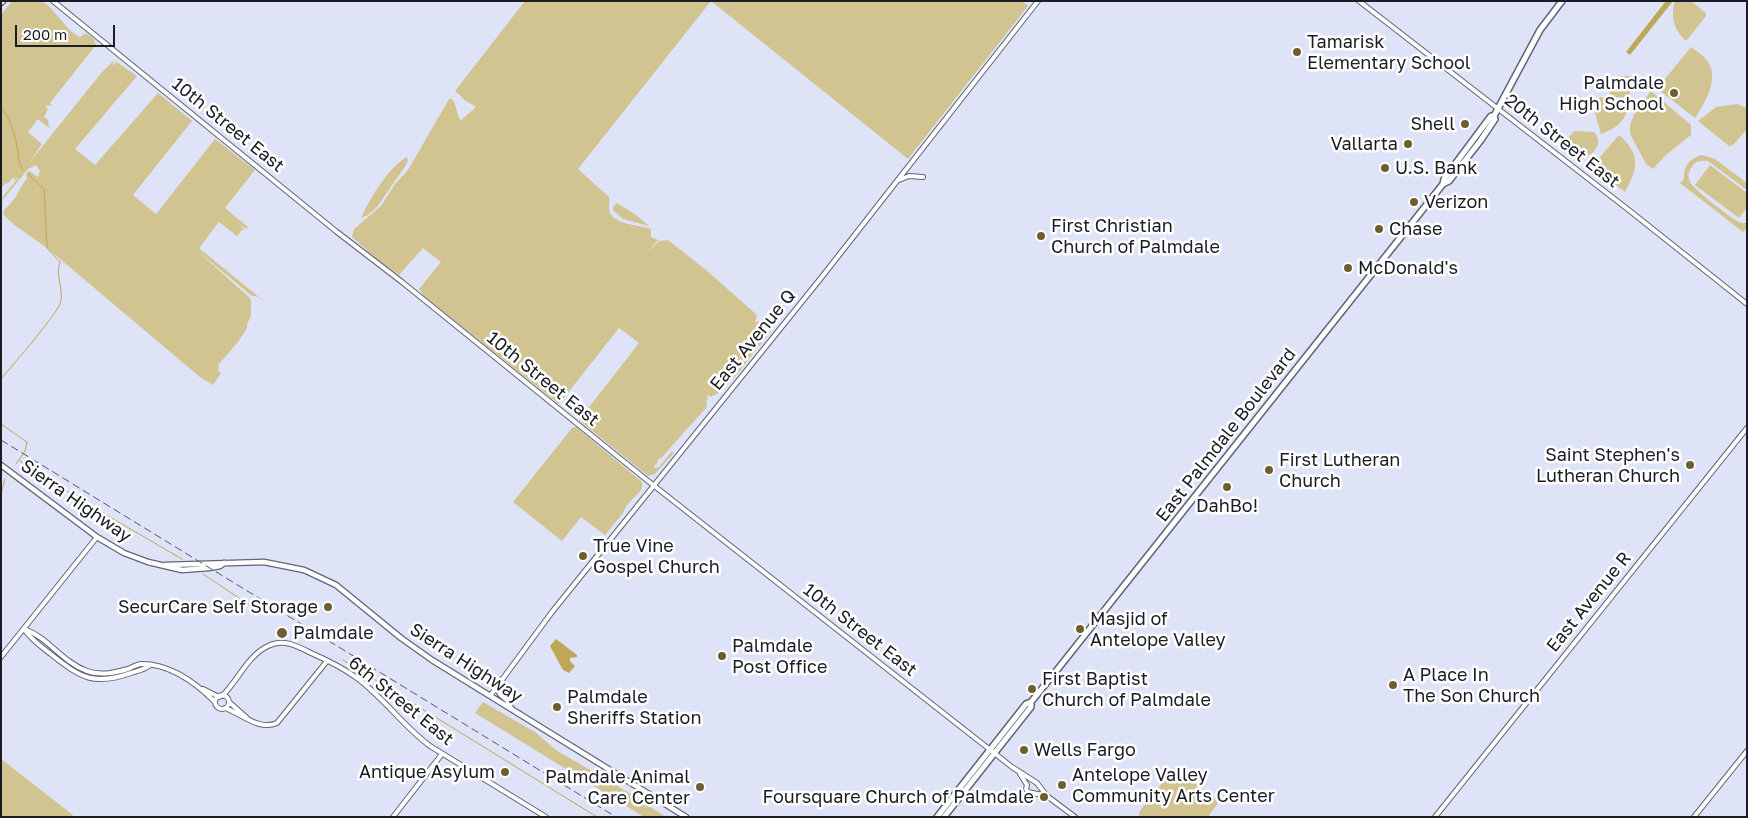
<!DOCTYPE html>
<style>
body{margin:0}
#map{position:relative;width:1748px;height:818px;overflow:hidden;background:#dee3f8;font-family:"Golos Text",sans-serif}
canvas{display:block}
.frame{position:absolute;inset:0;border:2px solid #1b1c24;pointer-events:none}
.scale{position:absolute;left:15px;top:25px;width:100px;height:22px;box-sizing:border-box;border:2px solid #1b1c24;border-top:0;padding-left:6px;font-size:15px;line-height:18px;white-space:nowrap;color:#1b1c24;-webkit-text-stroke:4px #fff;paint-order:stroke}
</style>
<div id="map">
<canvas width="1748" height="818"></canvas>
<div class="frame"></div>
<div class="scale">200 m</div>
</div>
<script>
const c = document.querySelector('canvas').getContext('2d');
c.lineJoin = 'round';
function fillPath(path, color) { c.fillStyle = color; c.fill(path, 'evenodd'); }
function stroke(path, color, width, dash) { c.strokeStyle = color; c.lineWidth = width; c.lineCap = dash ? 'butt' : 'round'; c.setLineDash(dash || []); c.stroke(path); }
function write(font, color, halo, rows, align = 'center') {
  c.font = font + ' "Golos Text",sans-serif'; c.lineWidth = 5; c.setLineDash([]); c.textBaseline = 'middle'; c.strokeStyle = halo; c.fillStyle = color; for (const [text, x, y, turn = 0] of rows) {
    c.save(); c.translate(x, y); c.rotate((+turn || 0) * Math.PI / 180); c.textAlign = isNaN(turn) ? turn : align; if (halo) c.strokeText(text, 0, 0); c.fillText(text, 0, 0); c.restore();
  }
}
const green = new Path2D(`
 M 12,1 C 21,1 32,0 40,1 C 54,5 64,30 80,37 L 86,33 L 94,39 L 96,45 L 50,103 L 52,105 L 45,106 L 48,109 L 44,117 L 48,120 L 49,128 L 38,119 L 28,132 L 42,144 L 29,163 L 102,72 L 114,60 L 112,66 L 116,62 L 118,63 L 137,76 L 75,149 L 95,165 L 158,93 L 192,121 L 133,195 L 156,214 L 215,139 L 255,170 L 225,208 L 248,227 L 246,229 L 242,226 L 241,227 L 245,230 L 242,230 L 237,236 L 219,222 L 199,248 L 265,302 L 256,296 L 252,296 L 194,248 L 250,298 L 251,302 L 251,316 L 247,324 L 247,328 L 238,342 L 219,364 L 218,371 L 221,373 L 213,385 L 201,378 L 47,248 L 13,224 L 3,214 C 5,207 11,204 15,198 C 19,192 22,183 27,179 L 26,175 L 29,171 L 38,177 L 40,171 L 36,165 L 28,169 L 1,202 L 4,195 L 19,177 L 13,181 L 15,178 L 13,178 L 7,184 L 7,182 L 1,188 L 1,15 Z
 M 525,1 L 1022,1 L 1028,6 L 908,159 L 711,1 L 578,169 L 609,197 C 610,202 608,208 610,213 C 616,225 640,225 651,229 L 651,237 L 658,240 L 647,253 L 659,241 L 668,240 L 706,270 L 757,315 L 755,322 L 765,321 L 765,319 L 774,327 L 738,373 L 719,393 L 710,397 L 707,394 L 708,399 L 706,400 L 707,403 L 706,408 L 662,457 L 657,460 L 658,462 L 653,467 L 656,468 L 659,467 L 672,451 L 674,453 L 672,455 L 655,474 L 648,476 L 579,420 L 639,343 L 619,328 L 559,404 L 425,297 L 419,289 L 441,262 L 423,248 L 399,275 L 379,261 L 352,237 L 354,229 L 381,206 L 395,184 L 408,170 L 449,99 L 452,99 C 458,107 456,116 461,120 L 475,108 L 475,106 L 466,101 L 455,91 Z
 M 1675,1 L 1691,1 L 1706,13 L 1706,16 L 1686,41 C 1674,30 1670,17 1675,1 Z
 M 1691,47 C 1695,50 1700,53 1704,57 C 1722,75 1706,101 1695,118 L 1659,90 L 1660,85 Z
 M 1621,76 L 1632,76 L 1629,98 L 1610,97 C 1609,88 1612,81 1621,76 Z
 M 1651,91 L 1691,125 L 1691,135 L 1666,155 L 1653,169 L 1646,164 L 1630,134 L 1630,125 L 1635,112 Z
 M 1600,97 L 1629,103 C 1627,120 1617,128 1601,134 L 1593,106 Z
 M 1737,104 L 1747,108 L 1747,129 L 1733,145 L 1729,146 L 1698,121 L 1716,107 Z
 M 1574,131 L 1594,132 C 1606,144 1590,159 1576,161 L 1574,157 L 1569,137 Z
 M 1619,135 C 1641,154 1638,168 1625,192 L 1594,169 L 1594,164 Z
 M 1702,155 L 1715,159 L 1747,183 L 1747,190 L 1708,161 C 1701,160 1695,161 1691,168 C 1688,172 1688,178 1690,182 C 1693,189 1732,219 1739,222 C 1743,223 1743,223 1747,223 L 1747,228 L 1743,232 L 1680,183 L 1684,179 C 1683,166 1690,158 1702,155 Z
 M 407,157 L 408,160 L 406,165 L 377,207 L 368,215 L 361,218 C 369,200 389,166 407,157 Z
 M 1710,165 L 1747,193 L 1747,208 L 1739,218 L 1695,185 Z
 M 617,203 L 636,215 L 649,226 L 623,219 L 613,210 L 614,205 Z
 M 576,427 L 642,482 L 642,489 L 626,506 L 623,513 L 605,535 L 581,517 L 562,541 L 513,502 L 572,428 Z
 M 483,702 L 535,732 L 556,750 L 631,794 L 631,795 L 666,817 L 644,817 L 475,713 Z
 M 1,759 L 73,815 L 71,817 L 1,817 Z
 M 1174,768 L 1217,800 L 1218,803 L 1208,817 L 1138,817 L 1140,814 L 1139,812 Z`);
const water = new Path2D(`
 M 1666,1 L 1673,1 L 1630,55 L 1626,52 Z
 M 556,639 L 577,655 L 577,657 L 570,658 L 570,661 L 575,666 L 569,673 L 563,670 L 550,646 Z`);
const stream = new Path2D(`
 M 1,107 C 10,118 15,134 17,147 C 19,156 18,162 23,170
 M 1,379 C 11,367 60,311 61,301 C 63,287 55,274 60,262 L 47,248 L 44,189 L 27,173
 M 1,424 L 27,442 L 25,451 L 16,464
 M 20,461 L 84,502 L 182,559
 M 1,494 L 5,479
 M 203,574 L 254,608
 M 343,660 L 597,817`);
const secondary = new Path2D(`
 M 53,1 L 337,232 L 402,282 L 648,481 L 1012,767 L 1037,783 L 1047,796 L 1075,817
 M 1359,1 L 1630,211 L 1747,304
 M 899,180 L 909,176 L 923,177
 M 24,629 C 48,637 62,662 87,671 C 100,676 114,673 128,669 C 132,667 138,664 142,664 C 171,664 196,683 215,702
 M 24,629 C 31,640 42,647 52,655 C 81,678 94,686 131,673 C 137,671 143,670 149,666
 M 1,657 L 97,537
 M 203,689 L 219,697
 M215 702a7 7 0 1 1 14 0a7 7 0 1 1-14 0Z
 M 222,696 C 238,681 247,656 268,646 C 283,638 297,646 311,653 C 327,660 343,668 357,678 C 384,698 403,726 430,746 L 546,817
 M 490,696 L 552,612 L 821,278 L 1038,1
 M 229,702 L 247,718
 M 225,708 C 242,714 259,731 277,723 L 327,661
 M 1020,774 L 1027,785 L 1026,789 L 1028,792 L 1047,796
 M 393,817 L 442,754
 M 1435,817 L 1747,428
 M 1694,817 L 1747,751`);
const primary = new Path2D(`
 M 1,3 L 3,1
 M 1,465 L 97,537 L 124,553 L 148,562 L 182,570 L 209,568 L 220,566 L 224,563
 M 165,565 L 264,562 L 304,570 L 336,585 L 401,638 L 432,660 L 686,817
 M 502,680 L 499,689 L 500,694 L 507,700 L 511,708`);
const highway = new Path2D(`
 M 1443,184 L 1449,181 L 1481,140 L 1495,119 L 1494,116
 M 937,817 L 1026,704 L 1031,702
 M 944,817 L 1031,707 L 1031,702 L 1057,670 L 1443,184 L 1444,179 L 1491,116 L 1494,116 L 1540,30 L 1562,1`);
const rail = new Path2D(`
 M 1,440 L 616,817`);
const markers = [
 [1297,52,5,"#6d5f2d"],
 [1674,93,5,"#6d5f2d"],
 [1465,124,5,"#6d5f2d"],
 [1408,144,5,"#6d5f2d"],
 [1385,168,5,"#6d5f2d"],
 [1414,202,5,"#6d5f2d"],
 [1379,229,5,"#6d5f2d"],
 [1041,236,5,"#6d5f2d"],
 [1348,268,5,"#6d5f2d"],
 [1690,465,5,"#6d5f2d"],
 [1269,470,5,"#6d5f2d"],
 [1227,487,5,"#6d5f2d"],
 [583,556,5,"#6d5f2d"],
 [328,607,5,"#6d5f2d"],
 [1080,629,5,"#6d5f2d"],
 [282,633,6,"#6d5f2d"],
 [722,656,5,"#6d5f2d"],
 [1393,685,5,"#6d5f2d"],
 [1032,689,5,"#6d5f2d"],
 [557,707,5,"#6d5f2d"],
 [1024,750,5,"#6d5f2d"],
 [505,772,5,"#6d5f2d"],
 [1062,785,5,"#6d5f2d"],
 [700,787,5,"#6d5f2d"],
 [1044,797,5,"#6d5f2d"]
];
const poiNames = [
 ["Tamarisk",1307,42],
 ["Elementary School",1307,63],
 ["Palmdale",1664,83,"right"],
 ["High School",1664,104,"right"],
 ["Shell",1455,124,"right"],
 ["Vallarta",1398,144,"right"],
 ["U.S. Bank",1395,168],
 ["Verizon",1424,202],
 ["First Christian",1051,226],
 ["Church of Palmdale",1051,247],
 ["Chase",1389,229],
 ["McDonald's",1358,268],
 ["Saint Stephen's",1680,455,"right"],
 ["Lutheran Church",1680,476,"right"],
 ["First Lutheran",1279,460],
 ["Church",1279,481],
 ["DahBo!",1227,506,"center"],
 ["True Vine",593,546],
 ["Gospel Church",593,567],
 ["SecurCare Self Storage",318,607,"right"],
 ["Masjid of",1090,619],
 ["Antelope Valley",1090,640],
 ["Palmdale",293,633],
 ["Palmdale",732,646],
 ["Post Office",732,667],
 ["A Place In",1403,675],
 ["The Son Church",1403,696],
 ["First Baptist",1042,679],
 ["Church of Palmdale",1042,700],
 ["Palmdale",567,697],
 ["Sheriffs Station",567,718],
 ["Wells Fargo",1034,750],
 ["Antique Asylum",495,772,"right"],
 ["Antelope Valley",1072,775],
 ["Community Arts Center",1072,796],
 ["Palmdale Animal",690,777,"right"],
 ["Care Center",690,798,"right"],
 ["Foursquare Church of Palmdale",1034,797,"right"]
];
const streetNames = [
 ["10th Street East",228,125,39],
 ["20th Street East",1562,141,38],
 ["East Avenue Q",753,340,-51],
 ["10th Street East",543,379,39],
 ["East Palmdale Boulevard",1226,435,-52],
 ["Sierra Highway",76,501,35],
 ["East Avenue R",1589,602,-51],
 ["10th Street East",860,630,38],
 ["Sierra Highway",466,663,33],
 ["6th Street East",401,701,39]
];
fillPath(green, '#d2c491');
fillPath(water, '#bea757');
stroke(stream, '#bea757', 1);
stroke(secondary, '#606476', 6);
stroke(primary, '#606476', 7);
stroke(highway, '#606476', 8);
stroke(secondary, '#fff', 4);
stroke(primary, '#fff', 4.5);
stroke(highway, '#fff', 5);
stroke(rail, '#575966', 1, [8, 4]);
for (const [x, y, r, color] of markers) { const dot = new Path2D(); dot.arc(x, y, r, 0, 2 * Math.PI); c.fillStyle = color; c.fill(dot); stroke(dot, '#fff', 2); }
write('18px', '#1b1c24', '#fff', poiNames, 'left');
write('18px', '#1b1c24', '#fff', streetNames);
</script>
